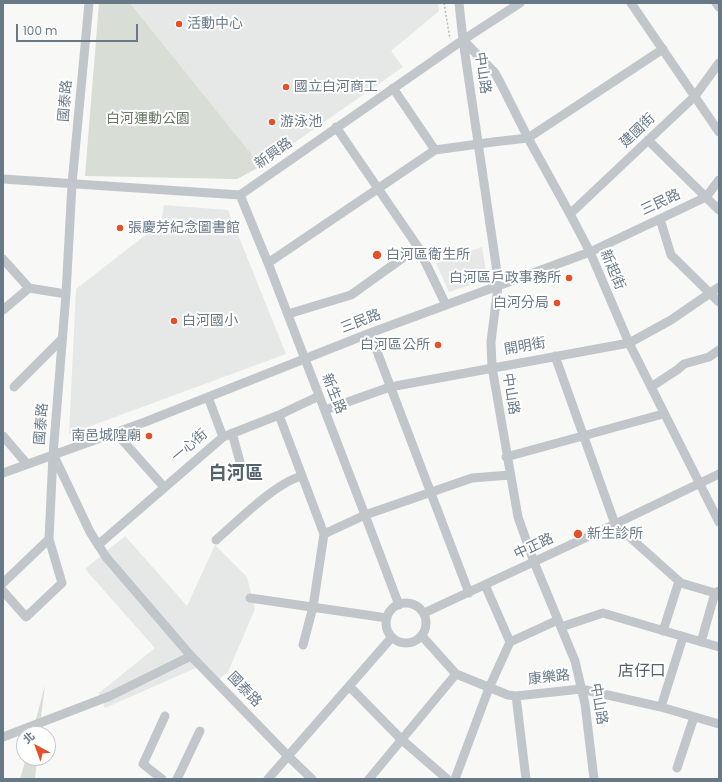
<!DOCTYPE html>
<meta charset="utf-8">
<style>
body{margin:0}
#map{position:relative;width:722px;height:782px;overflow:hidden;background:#f8f8f6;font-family:Poppins,"Noto Sans TC",sans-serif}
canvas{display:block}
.frame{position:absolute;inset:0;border:4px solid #677987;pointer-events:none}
.north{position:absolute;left:16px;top:726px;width:40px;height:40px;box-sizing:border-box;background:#fff;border:1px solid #c2c9cf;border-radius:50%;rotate:319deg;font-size:11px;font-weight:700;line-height:16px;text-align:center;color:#677987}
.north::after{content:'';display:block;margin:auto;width:14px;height:18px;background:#e65028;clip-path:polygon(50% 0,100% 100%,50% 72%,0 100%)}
.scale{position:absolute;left:16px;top:24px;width:122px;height:18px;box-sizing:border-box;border:2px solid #677987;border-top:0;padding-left:5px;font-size:12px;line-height:14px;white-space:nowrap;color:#677987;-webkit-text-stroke:3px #fff;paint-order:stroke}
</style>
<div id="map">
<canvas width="722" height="782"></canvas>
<div class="frame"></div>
<div class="north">北</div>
<div class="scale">100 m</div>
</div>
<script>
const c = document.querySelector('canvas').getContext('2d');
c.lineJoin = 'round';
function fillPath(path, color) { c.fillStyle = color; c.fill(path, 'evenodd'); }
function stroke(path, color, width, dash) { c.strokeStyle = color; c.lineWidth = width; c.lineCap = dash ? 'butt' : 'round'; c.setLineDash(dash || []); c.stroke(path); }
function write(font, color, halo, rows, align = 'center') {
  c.font = font + ' Poppins,"Noto Sans TC",sans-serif'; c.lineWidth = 4; c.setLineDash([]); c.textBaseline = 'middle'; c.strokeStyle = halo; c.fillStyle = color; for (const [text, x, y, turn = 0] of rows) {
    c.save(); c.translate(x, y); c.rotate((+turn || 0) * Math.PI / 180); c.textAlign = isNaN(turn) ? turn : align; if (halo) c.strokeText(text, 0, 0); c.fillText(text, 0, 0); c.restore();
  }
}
const built = new Path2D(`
 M 130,3 L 438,3 L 439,11 L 391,51 L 403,67 L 261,166 Z
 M 164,205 L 228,210 L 286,354 L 69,434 L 76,289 L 161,223 Z
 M 482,247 L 486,272 L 482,281 L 449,292 L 436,263 Z
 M 125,536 L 187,606 L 215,545 L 247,577 L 255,609 L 228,672 L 215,683 L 198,667 L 105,708 L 99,693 L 155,648 L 85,569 Z`);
const green = new Path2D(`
 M 99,3 L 130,3 L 261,166 L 237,179 L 85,176 Z
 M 45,685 L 39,734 L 32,734 Z
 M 26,758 L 37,758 L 35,779 L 20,779 Z`);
const path = new Path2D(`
 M 444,3 L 450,39`);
const minor = new Path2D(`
 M 459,3 L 463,40 L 496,265 L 498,286 L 491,342 L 492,367 L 518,517 L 534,562 L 575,661 L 585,704 L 594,779
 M 631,3 L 719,132
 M 716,3 L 719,7
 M 463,40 L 495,73 L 501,84 L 528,138 L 570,214 L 590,252 L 629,343 L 719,522
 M 393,88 L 435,150
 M 336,127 L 418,247 L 446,305
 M 648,140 L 719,210
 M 3,179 L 240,195 L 463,40 L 520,3
 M 240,195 L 268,263 L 365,515 L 399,605
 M 570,214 L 695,96 L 719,63
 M 660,219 L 671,255 L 719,302
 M 3,259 L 29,288
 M 268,263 L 435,150 L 493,142 L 528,138 L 663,49
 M 3,310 L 29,288 L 66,294
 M 288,314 L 351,295 L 418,247
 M 370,333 L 469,593
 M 555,356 L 615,524 L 681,583 L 715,593 L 719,591
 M 14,387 L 62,339
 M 651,387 L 677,370 L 684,364 L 709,357 L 719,350
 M 208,397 L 223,437
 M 325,410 L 390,387 L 629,343 L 671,320 L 719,287
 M 279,415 L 324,534 L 313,607 L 303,645
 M 116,433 L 164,487
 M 232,433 L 240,462
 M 3,436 L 27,464
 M 54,456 L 90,532 L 106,557 L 191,656 L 288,756 L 312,779
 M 506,457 L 663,414
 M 3,473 L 145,422 L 370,333 L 590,252 L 706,197 L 719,180
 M 324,534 L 365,515 L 472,478 L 510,475
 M 216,540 C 238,521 275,483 302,476
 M 98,545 L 223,437 L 279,415 L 319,396
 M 3,583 L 49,539
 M 3,591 L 26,617 L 62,583 L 49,539 L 53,455 L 66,294 L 72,184 L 89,3
 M 250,598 L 387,618
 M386 623a20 20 0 1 1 40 0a20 20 0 1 1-40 0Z
 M 424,613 L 615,524 L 719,474
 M 561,627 L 603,613 L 719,647
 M 663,631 L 679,581
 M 422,636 L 456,674 L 508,695 L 516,696 L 581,689 L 661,707 L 719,724
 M 510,642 L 558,620
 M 701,642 L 715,593
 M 349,686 L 401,739 L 447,779
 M 516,696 L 526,779
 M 661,707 L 683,637
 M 3,737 L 110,696 L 191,656
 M 677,768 L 694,717
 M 162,779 L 143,764 L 165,716
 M 177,779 L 200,731
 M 268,779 L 392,637
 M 369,779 L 456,674
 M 455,779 L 489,688 L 510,642 L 485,585`);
const markers = [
 [179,24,4,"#e65028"],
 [286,87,4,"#e65028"],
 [272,122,4,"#e65028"],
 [120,228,4,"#e65028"],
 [377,255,5,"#e65028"],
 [569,278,4,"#e65028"],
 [557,303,4,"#e65028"],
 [174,321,4,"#e65028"],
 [438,345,4,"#e65028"],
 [149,436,4,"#e65028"],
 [578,534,5,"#e65028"]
];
const poiNames = [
 ["活動中心",187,24],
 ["國立白河商工",294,87],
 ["游泳池",280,122],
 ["張慶芳紀念圖書館",128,228],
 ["白河區衛生所",386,255],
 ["白河區戶政事務所",561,278,"right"],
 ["白河分局",549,303,"right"],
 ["白河國小",182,321],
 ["白河區公所",430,345,"right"],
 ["南邑城隍廟",141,436,"right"],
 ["新生診所",587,534]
];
const streetNames = [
 ["中山路",482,73,82],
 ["國泰路",66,101,-85],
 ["建國街",638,131,-44],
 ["新興路",274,154,-35],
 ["三民路",661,203,-25],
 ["新起街",612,270,67],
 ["三民路",361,322,-21],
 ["開明街",525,347,-10],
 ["新生路",333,394,68],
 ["中山路",510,394,81],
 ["國泰路",42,424,-85],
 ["一心街",190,446,-40],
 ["中正路",534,547,-25],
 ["康樂路",549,678,-6],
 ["國泰路",244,690,46],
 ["中山路",598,704,80]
];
const parkNames = [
 ["白河運動公園",148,119]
];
const quarterNames = [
 ["店仔口",642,672]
];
const districtNames = [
 ["白河區",236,474]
];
fillPath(built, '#e6e7e7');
fillPath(green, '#d8ddd5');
stroke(path, '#b9bdc0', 1.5, [2, 2]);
stroke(minor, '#c1c6ca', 9);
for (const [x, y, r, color] of markers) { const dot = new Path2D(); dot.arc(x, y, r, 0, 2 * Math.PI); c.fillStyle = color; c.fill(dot); stroke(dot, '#fff', 1.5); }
write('14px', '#677987', '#fff', poiNames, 'left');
write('14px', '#677987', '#fff', streetNames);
write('14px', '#667962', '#fff', parkNames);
write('16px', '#55626c', '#fff', quarterNames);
write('bold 18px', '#55626c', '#fff', districtNames);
</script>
